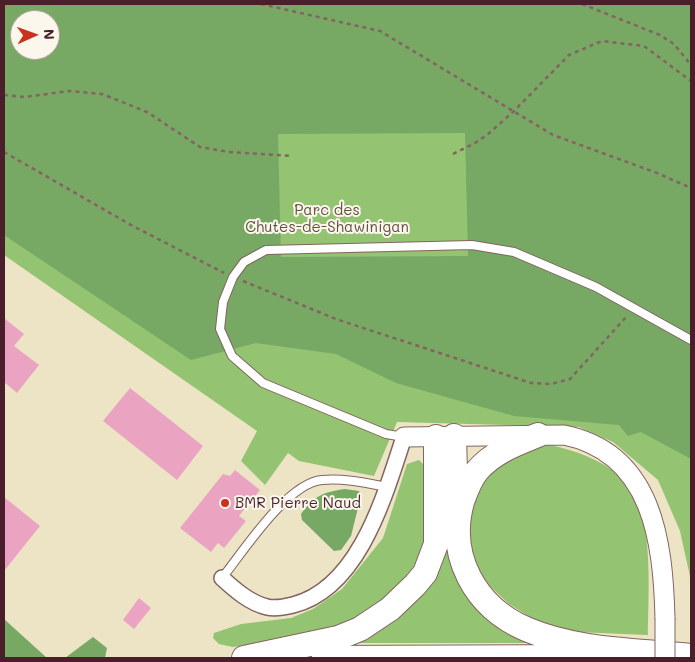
<!DOCTYPE html>
<style>
body{margin:0}
#map{position:relative;width:695px;height:662px;overflow:hidden;background:#ece4c4;font-family:Mali,sans-serif}
canvas{display:block}
.frame{position:absolute;inset:0;border:5px solid #4a1f2b;pointer-events:none}
.north{position:absolute;left:10px;top:10px;width:50px;height:50px;box-sizing:border-box;background:#fbf7ec;border:1px solid #b4a19f;border-radius:50%;rotate:88deg;font-size:14px;font-weight:700;line-height:20px;text-align:center;color:#4a1f2b}
.north::after{content:'';display:block;margin:auto;width:18px;height:22px;background:#c8321e;clip-path:polygon(50% 0,100% 100%,50% 72%,0 100%)}
</style>
<div id="map">
<canvas width="695" height="662"></canvas>
<div class="frame"></div>
<div class="north">N</div>
</div>
<script>
const c = document.querySelector('canvas').getContext('2d');
c.lineJoin = 'round';
function fillPath(path, color) { c.fillStyle = color; c.fill(path, 'evenodd'); }
function stroke(path, color, width, dash) { c.strokeStyle = color; c.lineWidth = width; c.lineCap = dash ? 'butt' : 'round'; c.setLineDash(dash || []); c.stroke(path); }
function write(font, color, halo, rows, align = 'center') {
  c.font = font + ' Mali,sans-serif'; c.lineWidth = 4; c.setLineDash([]); c.textBaseline = 'middle'; c.strokeStyle = halo; c.fillStyle = color; for (const [text, x, y, turn = 0] of rows) {
    c.save(); c.translate(x, y); c.rotate((+turn || 0) * Math.PI / 180); c.textAlign = isNaN(turn) ? turn : align; if (halo) c.strokeText(text, 0, 0); c.fillText(text, 0, 0); c.restore();
  }
}
const green = new Path2D(`
 M 4,4 L 691,4 L 691,581 L 680,531 L 658,480 L 613,442 L 579,427 L 397,422 L 374,476 L 299,461 L 288,453 L 265,485 L 241,461 L 257,431 L 4,255 ZM 20,20 L 50,20 L 50,50 L 20,50 Z
 M 549,445 C 575,450 601,460 622,477 C 656,505 648,596 648,635 L 576,632 L 535,620 L 509,604 L 482,579 L 467,551 L 471,496 L 485,477 L 527,447 Z
 M 442,455 L 454,558 L 537,643 L 345,643 L 420,592 Z
 M 419,460 L 430,471 L 424,557 L 388,602 L 325,633 L 233,647 L 219,644 L 213,638 L 214,633 L 241,624 L 291,618 L 313,609 L 342,589 L 383,538 L 407,464 Z`);
const forest = new Path2D(`
 M 4,4 L 691,4 L 691,459 L 641,432 L 628,436 L 619,425 L 514,416 L 396,383 L 336,354 L 256,343 L 191,360 L 4,235 ZM 20,20 L 50,20 L 50,50 L 20,50 ZM 465,133 L 468,256 L 281,257 L 278,134 Z
 M 345,489 L 359,491 L 361,496 L 351,536 L 341,550 L 334,551 L 302,520 L 301,514 C 314,496 323,492 345,489 Z
 M 4,619 L 47,658 L 4,658 Z
 M 93,637 L 107,648 L 105,658 L 65,658 Z`);
const building = new Path2D(`
 M 4,318 L 24,334 L 14,346 L 39,365 L 17,393 L 4,382 Z
 M 130,388 L 203,446 L 177,480 L 103,421 Z
 M 235,470 L 260,490 L 239,516 L 246,521 L 224,548 L 218,543 L 211,552 L 180,528 L 223,474 L 230,476 Z
 M 4,497 L 40,526 L 4,571 Z
 M 139,598 L 151,608 L 134,629 L 123,620 Z`);
const path = new Path2D(`
 M 261,4 L 380,31 L 553,135 L 657,173 L 691,188
 M 582,4 L 660,35 L 674,44 L 691,65
 M 4,95 L 25,97 L 69,91 L 102,94 L 147,112 L 200,147 L 229,152 L 291,156
 M 4,152 L 131,225 L 224,273
 M 453,154 L 475,143 L 487,135 L 514,111 L 569,55 L 602,41 L 644,46 L 691,81
 M 243,281 L 336,319 L 531,383 L 551,384 L 570,379 L 628,315`);
const service = new Path2D(`
 M 404,437 L 386,434 L 263,383 L 232,356 L 220,329 L 223,302 L 233,277 L 244,262 L 266,250 L 472,245 L 514,252 L 596,287 L 691,340
 M 222,578 C 243,552 287,483 322,480 C 344,478 366,483 387,487`);
const minor = new Path2D(`
 M 222,578 C 235,590 250,603 267,607 C 275,609 285,607 293,605 C 360,588 385,494 404,437`);
const tertiary = new Path2D(`
 M 404,437 L 564,435 C 653,453 663,542 665,618`);
const primary = new Path2D(`
 M 538,435 C 516,444 493,452 477,471 C 469,481 466,491 462,502 C 447,556 475,607 526,629 C 577,651 637,650 691,656
 M 454,436 L 456,505
 M 244,658 L 338,638 L 360,629 L 390,609 L 415,585 L 425,573 L 436,544 L 436,437
 M 324,658 L 592,657`);
const tertiaryBridge = new Path2D(`
 M 665,658 L 665,618`);
const markers = [
 [225,503,5,"#c8321e"]
];
const parkNames = [
 ["Parc des",327,210],
 ["Chutes-de-Shawinigan",327,227]
];
const poiNames = [
 ["BMR Pierre Naud",235,503]
];
fillPath(green, '#94c372');
fillPath(forest, '#77a964');
fillPath(building, '#eaa4c2');
stroke(service, '#836461', 10);
stroke(minor, '#836461', 18);
stroke(tertiary, '#836461', 21);
stroke(primary, '#836461', 26);
stroke(path, '#836461', 2.5, [4, 4]);
stroke(service, '#fff', 8);
stroke(minor, '#fff', 15);
stroke(tertiary, '#fff', 19);
stroke(primary, '#fff', 24);
stroke(tertiaryBridge, '#836461', 21, []);
stroke(tertiaryBridge, '#fff', 19);
for (const [x, y, r, color] of markers) { const dot = new Path2D(); dot.arc(x, y, r, 0, 2 * Math.PI); c.fillStyle = color; c.fill(dot); stroke(dot, '#fbf7ec', 2); }
write('15px', '#605040', '#fbf7ec', parkNames);
write('15px', '#4a1f2b', '#fbf7ec', poiNames, 'left');
</script>
